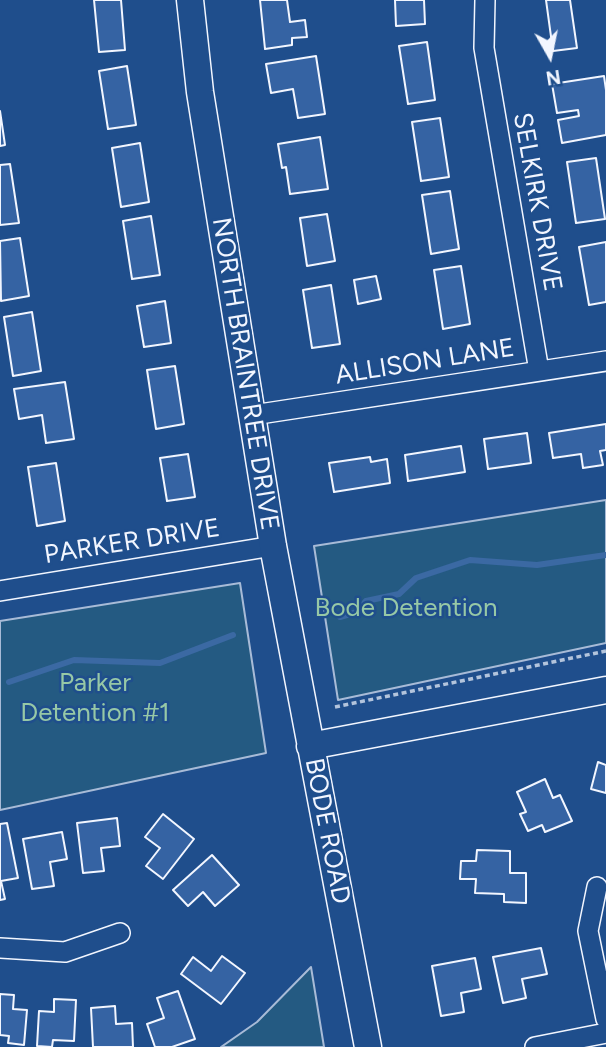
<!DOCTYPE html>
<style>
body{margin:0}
#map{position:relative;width:606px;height:1047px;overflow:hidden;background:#1f4e8c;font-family:Figtree,sans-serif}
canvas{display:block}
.north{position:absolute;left:515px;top:21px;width:70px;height:70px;-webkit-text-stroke:5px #1f4e8c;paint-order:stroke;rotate:171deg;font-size:19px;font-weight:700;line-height:28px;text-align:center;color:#f2f6ff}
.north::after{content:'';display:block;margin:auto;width:24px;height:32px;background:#f2f6ff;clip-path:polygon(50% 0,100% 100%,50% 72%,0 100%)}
</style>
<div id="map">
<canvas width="606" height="1047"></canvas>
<div class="north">N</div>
</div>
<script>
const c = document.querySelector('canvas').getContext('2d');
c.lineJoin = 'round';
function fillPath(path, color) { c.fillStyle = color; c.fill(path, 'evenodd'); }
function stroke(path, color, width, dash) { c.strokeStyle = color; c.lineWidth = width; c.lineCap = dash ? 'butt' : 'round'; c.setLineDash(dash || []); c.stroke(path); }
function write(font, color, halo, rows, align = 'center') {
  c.font = font + ' Figtree,sans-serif'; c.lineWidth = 5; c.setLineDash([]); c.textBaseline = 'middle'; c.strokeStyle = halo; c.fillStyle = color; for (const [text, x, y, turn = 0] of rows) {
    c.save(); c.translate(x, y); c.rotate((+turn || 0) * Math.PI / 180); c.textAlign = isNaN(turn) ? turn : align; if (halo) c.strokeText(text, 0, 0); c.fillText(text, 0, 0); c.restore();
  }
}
const green = new Path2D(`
 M 606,500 L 606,643 L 338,700 L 314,546 Z
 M 240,583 L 266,753 L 0,810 L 0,621 Z
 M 311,967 L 324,1047 L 221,1047 L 257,1022 Z`);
const stream = new Path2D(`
 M 340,617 L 357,612 L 366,601 L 399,594 L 416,578 L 470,560 L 537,565 L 606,555
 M 9,682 L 74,660 L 160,663 L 233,635`);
const building = new Path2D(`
 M 94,0 L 121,0 L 125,50 L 99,52 Z
 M 260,0 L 287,0 L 290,22 L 305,20 L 307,37 L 292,38 L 292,45 L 265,49 Z
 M 395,0 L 424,0 L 425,24 L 396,26 Z
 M 546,0 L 570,0 L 577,48 L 553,51 Z
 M 427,42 L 435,100 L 408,104 L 399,46 Z
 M 316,56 L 325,114 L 298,118 L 293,89 L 271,93 L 266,64 Z
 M 127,66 L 136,125 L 108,129 L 99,71 Z
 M 604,76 L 606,90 L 606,135 L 562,143 L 558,120 L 579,116 L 578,110 L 557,113 L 552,84 Z
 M 0,111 L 5,145 L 0,146 Z
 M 440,118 L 449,177 L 421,181 L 412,122 Z
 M 320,137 L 328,189 L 290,194 L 286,167 L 282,168 L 278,144 Z
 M 140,143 L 149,202 L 121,207 L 112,148 Z
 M 596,158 L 605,219 L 576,223 L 567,162 Z
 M 10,164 L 19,223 L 0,225 L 0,165 Z
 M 450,191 L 459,249 L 431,254 L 422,195 Z
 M 327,214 L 335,261 L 307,266 L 300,218 Z
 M 151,216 L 160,275 L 132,279 L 123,221 Z
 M 20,238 L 29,296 L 1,301 L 0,241 Z
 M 606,242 L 606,302 L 589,305 L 579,247 Z
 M 461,266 L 470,324 L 443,329 L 434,270 Z
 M 376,276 L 381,299 L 358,304 L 354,280 Z
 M 331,285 L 340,344 L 312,348 L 303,290 Z
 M 165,301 L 171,343 L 144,347 L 137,306 Z
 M 32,312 L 41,371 L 13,376 L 4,317 Z
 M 175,366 L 184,424 L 156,429 L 147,370 Z
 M 65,382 L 74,439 L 46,443 L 42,415 L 19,419 L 14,389 Z
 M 606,424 L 606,450 L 600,451 L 603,465 L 583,468 L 581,454 L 553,458 L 549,433 Z
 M 527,433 L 531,463 L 488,469 L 484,439 Z
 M 461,446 L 465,472 L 408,481 L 405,455 Z
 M 188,454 L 195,497 L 167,501 L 160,458 Z
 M 370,457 L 371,462 L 387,459 L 390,483 L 334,492 L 329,463 Z
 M 56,463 L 65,521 L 37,526 L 28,467 Z
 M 598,762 L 606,765 L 606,793 L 591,789 Z
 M 545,779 L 553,798 L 560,795 L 572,821 L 545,832 L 542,825 L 528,831 L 520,814 L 526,812 L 517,792 Z
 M 163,814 L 194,839 L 163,879 L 146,866 L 160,848 L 145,837 Z
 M 117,818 L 120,846 L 101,848 L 104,871 L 83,873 L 77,823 Z
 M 7,823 L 18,878 L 1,881 L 5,899 L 0,900 L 0,824 Z
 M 62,832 L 67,859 L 50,862 L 54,886 L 32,889 L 23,839 Z
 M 477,850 L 510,851 L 510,873 L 526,873 L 526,903 L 504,902 L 504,894 L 475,893 L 476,879 L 460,879 L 461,861 L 476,861 Z
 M 212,855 L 239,885 L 215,906 L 203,892 L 188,906 L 173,890 Z
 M 541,948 L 547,974 L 522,979 L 526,998 L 503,1003 L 493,957 Z
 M 222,956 L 245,973 L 221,1004 L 181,974 L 193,957 L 211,971 Z
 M 475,958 L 481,989 L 461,993 L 464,1012 L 441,1016 L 432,966 Z
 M 178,991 L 195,1039 L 172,1047 L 155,1047 L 147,1024 L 164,1018 L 157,998 Z
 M 0,994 L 14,995 L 13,1009 L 27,1010 L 24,1045 L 8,1043 L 9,1036 L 0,1035 Z
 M 54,999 L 76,1000 L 74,1041 L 53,1040 L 52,1047 L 37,1046 L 39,1011 L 54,1012 Z
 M 115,1006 L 116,1024 L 132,1023 L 133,1047 L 93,1047 L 91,1008 Z`);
const path = new Path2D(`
 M 335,707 L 606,651`);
const street = new Path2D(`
 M 485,0 L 484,48 L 539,371
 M 253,415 L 606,361
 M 0,591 L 273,546
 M 597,887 L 588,931 L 606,1019
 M 0,948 L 65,952 L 120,933
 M 535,1047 L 606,1033`);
const secondary = new Path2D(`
 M 190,0 L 200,92 L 273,546 L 368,1047
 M 310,746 L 606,690`);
const streetNames = [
 ["SELKIRK DRIVE",537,202,80],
 ["ALLISON LANE",425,362,-9],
 ["NORTH BRAINTREE DRIVE",245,374,81],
 ["PARKER DRIVE",132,542,-9],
 ["BODE ROAD",327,831,79]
];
const parkNames = [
 ["Bode Detention",406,608],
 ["Parker",95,683],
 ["Detention #1",95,713]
];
fillPath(green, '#245a82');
stroke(green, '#a8bbd7', 2);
stroke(stream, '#3b69a3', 6);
fillPath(building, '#3563a3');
stroke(building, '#f2f6ff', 2);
stroke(street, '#f2f6ff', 22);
stroke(secondary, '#f2f6ff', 29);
stroke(path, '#b3c4dc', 3.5, [5, 3.5]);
stroke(street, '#1f4e8c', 19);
stroke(secondary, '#1f4e8c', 26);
write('26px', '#f2f6ff', '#1f4e8c', streetNames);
write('26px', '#97c8a6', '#1f4e8c', parkNames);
</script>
